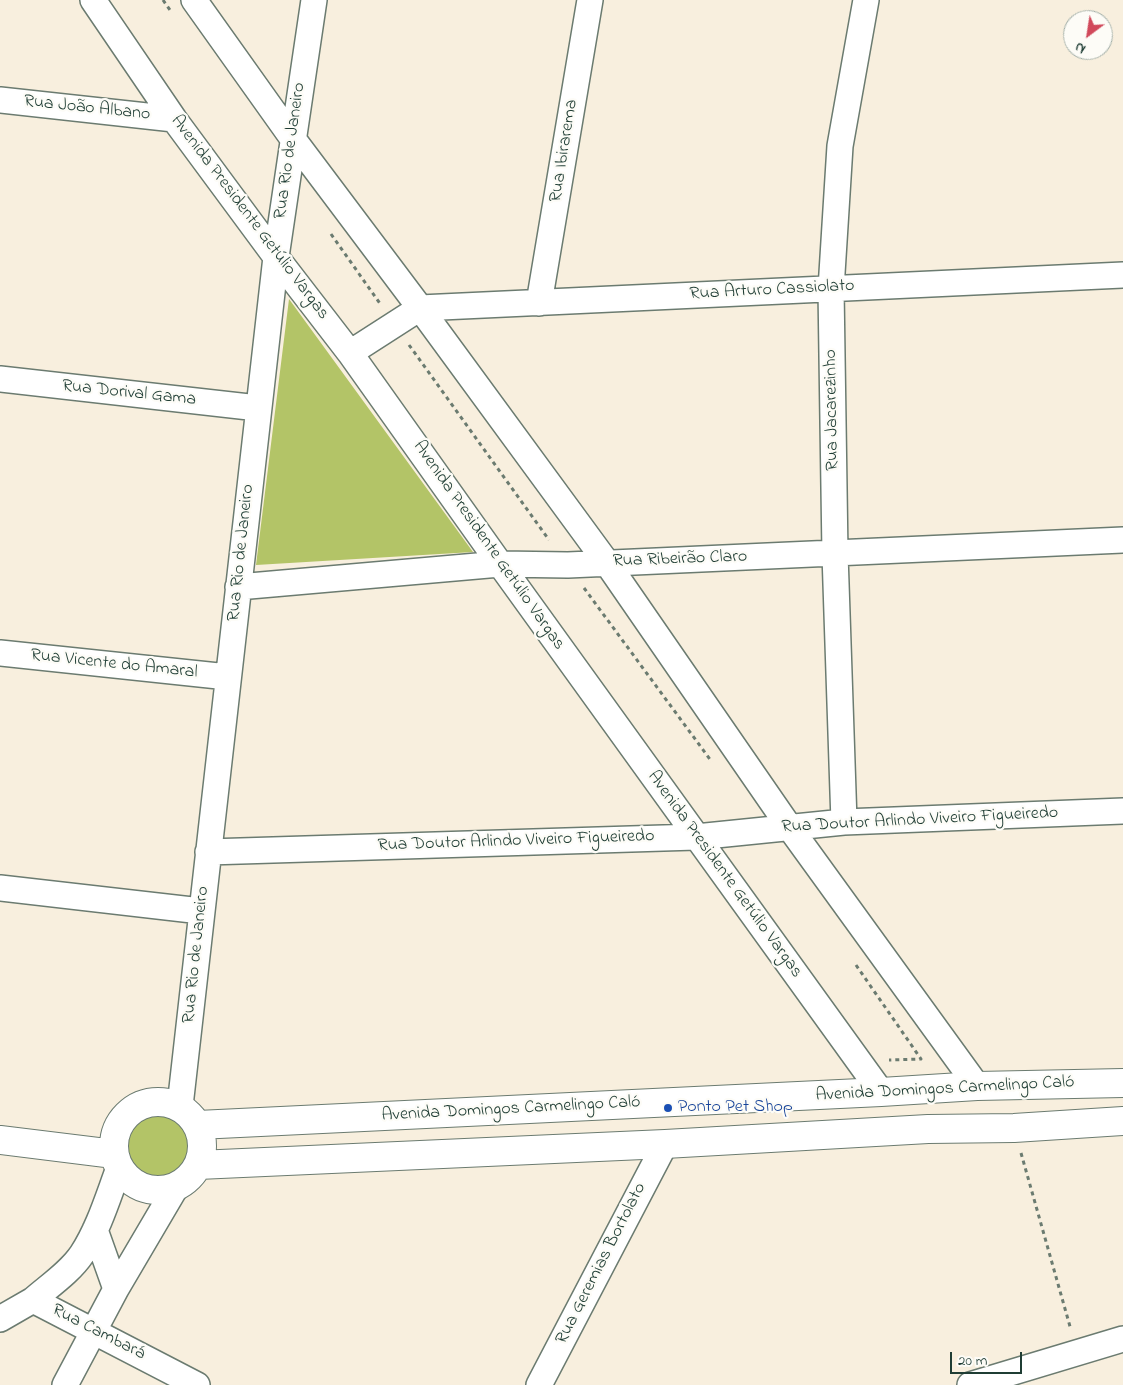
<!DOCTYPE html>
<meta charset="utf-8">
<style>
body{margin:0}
#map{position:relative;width:1123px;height:1385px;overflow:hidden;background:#f8efde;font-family:"Indie Flower",sans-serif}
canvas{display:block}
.north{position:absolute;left:1063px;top:10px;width:50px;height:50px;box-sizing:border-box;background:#fdfcf7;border:1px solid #a4b0a9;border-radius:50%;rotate:211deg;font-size:14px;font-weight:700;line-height:20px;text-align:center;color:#1f3d34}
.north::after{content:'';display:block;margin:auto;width:18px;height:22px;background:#d1495b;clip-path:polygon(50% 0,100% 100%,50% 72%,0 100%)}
.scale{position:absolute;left:950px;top:1352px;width:72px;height:22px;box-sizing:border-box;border:2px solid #1f3d34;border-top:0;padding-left:6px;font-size:15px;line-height:18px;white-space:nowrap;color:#1f3d34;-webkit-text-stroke:4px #fdfcf7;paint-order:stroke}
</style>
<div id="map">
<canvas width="1123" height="1385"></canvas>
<div class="north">N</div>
<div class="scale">20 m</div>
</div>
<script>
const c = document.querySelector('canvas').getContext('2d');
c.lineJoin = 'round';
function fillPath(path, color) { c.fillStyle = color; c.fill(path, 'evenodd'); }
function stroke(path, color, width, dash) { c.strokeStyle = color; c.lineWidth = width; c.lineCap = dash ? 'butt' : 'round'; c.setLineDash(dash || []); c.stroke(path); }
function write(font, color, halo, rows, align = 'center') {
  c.font = font + ' "Indie Flower",sans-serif'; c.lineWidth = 4.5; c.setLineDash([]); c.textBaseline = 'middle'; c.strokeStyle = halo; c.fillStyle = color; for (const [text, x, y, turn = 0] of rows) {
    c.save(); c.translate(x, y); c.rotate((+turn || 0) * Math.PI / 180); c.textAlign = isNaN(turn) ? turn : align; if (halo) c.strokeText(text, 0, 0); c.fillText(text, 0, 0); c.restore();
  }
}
const green = new Path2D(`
 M 289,299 L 473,552 L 256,565 Z
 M124 1147a32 32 0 1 1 64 0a32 32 0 1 1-64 0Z`);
const path = new Path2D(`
 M 163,0 L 170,10
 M 331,234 L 381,305
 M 409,345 L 549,540
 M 584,588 L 712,762
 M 856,965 L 921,1059 L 889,1060
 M 1021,1153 L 1071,1330`);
const minor = new Path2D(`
 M 93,0 L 174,119 L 276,257 L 350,353 L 500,564 L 881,1092
 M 194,0 L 293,139 L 420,308 L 607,563 L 790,828 L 977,1086
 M 0,100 L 174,119
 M 539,303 L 590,0
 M 350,353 L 420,308 L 1123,275
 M 0,379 L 258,408
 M 238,587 L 500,564 L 568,565 L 1123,540
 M 0,653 L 228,677
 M 844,822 L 835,554 L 831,289 L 840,146 L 866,0
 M 208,852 L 696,837 L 844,822 L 1123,811
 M 0,888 L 201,911
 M 180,1106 L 276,257 L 314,0
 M 95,1230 L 116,1289
 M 33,1300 C 49,1286 70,1272 82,1254 C 99,1228 108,1197 119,1168
 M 0,1319 L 33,1300 L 197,1385
 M 65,1385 L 116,1289 L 176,1187
 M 539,1385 L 665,1144
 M 970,1385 L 1123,1339`);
const tertiary = new Path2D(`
 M114 1146a44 44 0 1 1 88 0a44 44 0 1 1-88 0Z
 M 198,1125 L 881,1092 L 977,1086 L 1123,1083
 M 0,1140 L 114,1154
 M 198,1165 L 665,1144 L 928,1129 L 1014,1128 L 1123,1121`);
const markers = [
 [668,1108,5,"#1a4fb4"]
];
const streetNames = [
 ["Rua João Albano",87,109,6],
 ["Rua Rio de Janeiro",291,151,-82],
 ["Rua Ibirarema",565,151,-81],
 ["Avenida Presidente Getúlio Vargas",249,218,53],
 ["Rua Arturo Cassiolato",772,291,-3],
 ["Rua Dorival Gama",129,394,6],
 ["Rua Jacarezinho",833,410,-91],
 ["Avenida Presidente Getúlio Vargas",488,546,55],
 ["Rua Rio de Janeiro",242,553,-84],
 ["Rua Ribeirão Claro",680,560,-2],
 ["Rua Vicente do Amaral",114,665,6],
 ["Rua Doutor Arlindo Viveiro Figueiredo",920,821,-3],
 ["Rua Doutor Arlindo Viveiro Figueiredo",516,842,-2],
 ["Avenida Presidente Getúlio Vargas",724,875,54],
 ["Rua Rio de Janeiro",197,955,-84],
 ["Avenida Domingos Carmelingo Caló",945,1090,-3],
 ["Avenida Domingos Carmelingo Caló",511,1110,-3],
 ["Rua Geremias Bortolato",602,1264,-63],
 ["Rua Cambará",98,1333,27]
];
const transitNames = [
 ["Ponto Pet Shop",678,1108]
];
fillPath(green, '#b3c467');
stroke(minor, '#6b7b70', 28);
stroke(tertiary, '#6b7b70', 30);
stroke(path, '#6b7b70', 3, [4, 4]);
stroke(minor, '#fff', 25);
stroke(tertiary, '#fff', 28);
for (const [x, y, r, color] of markers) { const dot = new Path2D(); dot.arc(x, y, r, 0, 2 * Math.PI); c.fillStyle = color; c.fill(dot); stroke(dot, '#fdfcf7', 2); }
write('18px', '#1f3d34', '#fdfcf7', streetNames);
write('18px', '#164399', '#fdfcf7', transitNames, 'left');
</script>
